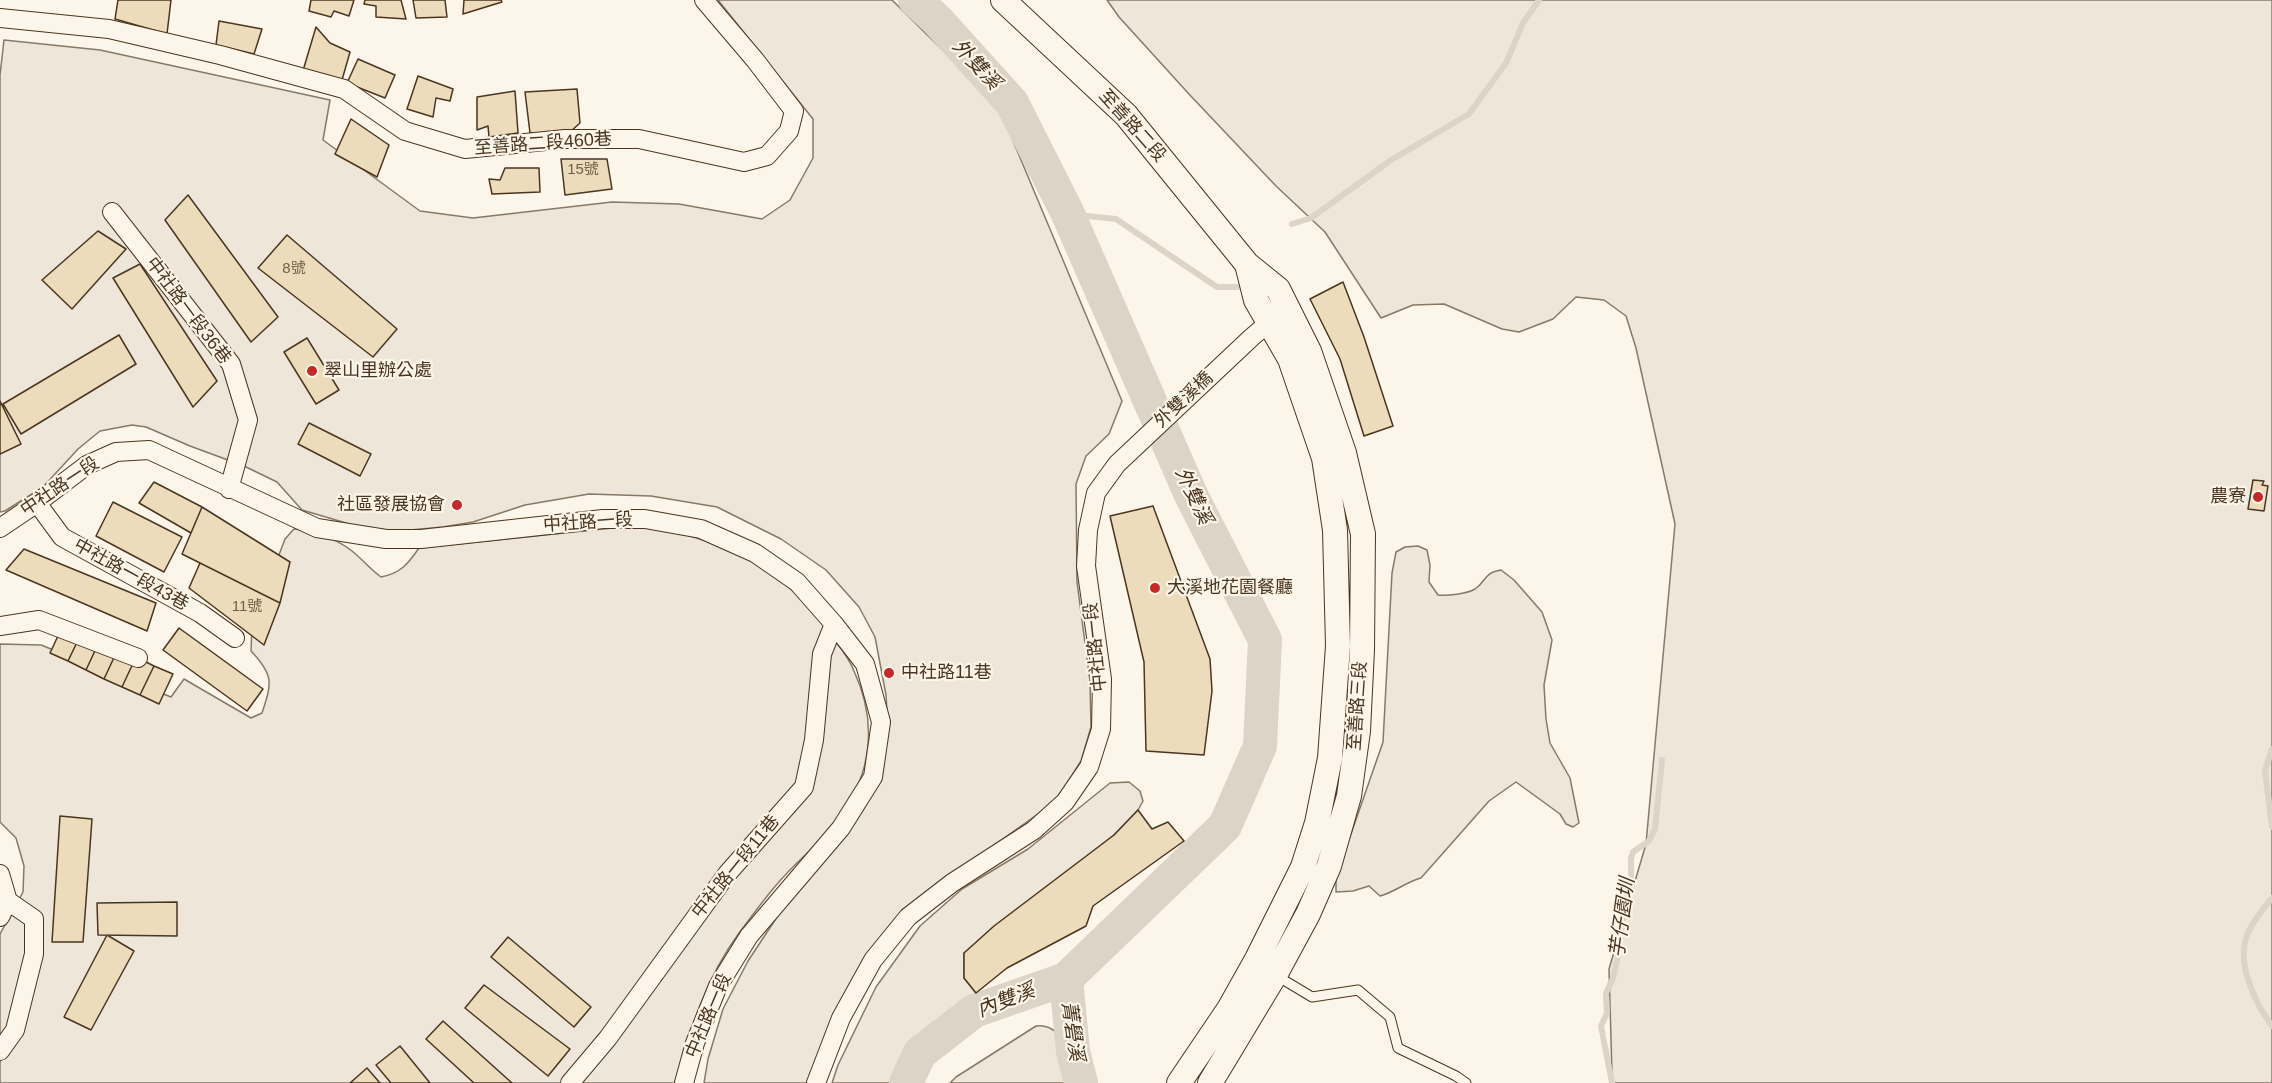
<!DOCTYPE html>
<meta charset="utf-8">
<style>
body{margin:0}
canvas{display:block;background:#fbf6e9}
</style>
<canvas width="2272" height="1083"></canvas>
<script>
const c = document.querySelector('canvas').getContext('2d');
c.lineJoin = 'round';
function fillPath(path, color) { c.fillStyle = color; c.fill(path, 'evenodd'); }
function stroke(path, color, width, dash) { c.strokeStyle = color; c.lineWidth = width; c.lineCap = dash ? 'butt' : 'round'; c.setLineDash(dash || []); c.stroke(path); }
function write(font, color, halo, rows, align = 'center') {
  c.font = font + ' Helvetica,"Noto Sans TC",sans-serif'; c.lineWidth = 4.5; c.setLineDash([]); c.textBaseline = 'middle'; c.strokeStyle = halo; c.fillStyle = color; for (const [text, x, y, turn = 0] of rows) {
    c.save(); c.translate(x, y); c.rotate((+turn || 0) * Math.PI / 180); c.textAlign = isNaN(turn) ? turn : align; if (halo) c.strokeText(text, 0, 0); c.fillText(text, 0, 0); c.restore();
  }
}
const green = new Path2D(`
 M 718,0 L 892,0 L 998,105 L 1122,401 L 1109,434 L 1086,456 L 1076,484 L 1077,582 L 1090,681 L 1091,727 L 1081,761 L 1056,801 L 905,909 L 809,1083 L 704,1083 L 708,1059 L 723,1009 L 748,961 L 781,911 L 818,865 L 888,728 L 886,695 L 875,637 L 859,607 L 826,570 L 781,539 L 717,507 L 651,496 L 589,494 L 525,505 L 473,522 L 443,527 L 399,531 L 363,528 L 302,510 L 277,482 L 244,466 L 190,446 L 146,427 L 132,425 L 100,431 L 78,449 L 43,487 L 5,511 L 0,512 L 0,75 L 4,40 L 100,50 L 330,100 L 323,140 L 420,211 L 473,218 L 612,202 L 679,204 L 762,219 L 790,200 L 813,158 L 813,119 Z
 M 1107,0 L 2272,0 L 2272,1083 L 1610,1083 L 1612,1074 L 1609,969 L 1646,844 L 1675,524 L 1636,348 L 1626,316 L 1604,300 L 1576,297 L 1553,319 L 1519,332 L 1502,329 L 1444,304 L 1413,305 L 1381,318 L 1325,232 L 1276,186 L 1188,93 L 1119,17 Z
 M 642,525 C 720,539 783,565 829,633 C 838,645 849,657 854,671 C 878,723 872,774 838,820 C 821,843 796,861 778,883 C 764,899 752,916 739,933 C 706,978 690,1030 675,1083 L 0,1083 L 0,934 L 23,892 L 24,866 L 16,838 L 0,822 L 0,644 L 41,645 L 171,697 L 184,679 L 251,718 L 262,713 C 272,683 274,675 251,651 L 252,626 L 285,539 L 294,529 C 312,530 337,539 352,551 C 362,559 370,569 381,577 C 401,573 408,564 419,548 Z
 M 1418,546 L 1427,550 L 1430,565 L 1429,582 L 1438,595 C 1448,596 1466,594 1475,589 C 1487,581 1483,573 1501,570 L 1514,580 L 1542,612 L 1552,640 L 1544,685 L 1546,719 L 1550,743 L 1570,778 L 1579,823 L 1573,827 L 1566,824 L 1560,814 L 1516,782 L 1489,801 L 1421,878 C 1406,882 1395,892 1380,896 L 1369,886 L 1353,891 L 1336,892 L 1336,877 L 1383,742 L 1392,573 L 1396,552 L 1405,547 Z
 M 1129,782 L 1140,791 L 1143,801 L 1138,810 L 1114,835 L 964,953 L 964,978 L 976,993 L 962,1012 L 937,1029 L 917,1051 L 896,1083 L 832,1083 L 838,1065 L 876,987 L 920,926 L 962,889 L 1028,849 L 1110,783 Z
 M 1036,1026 C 1066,1023 1069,1061 1074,1083 L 950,1083 L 956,1077 Z`);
const stream = new Path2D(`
 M 1068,214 L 1116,219 L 1217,287 L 1239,287
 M 1292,224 L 1311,218 L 1391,160 L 1469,114 L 1506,63 L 1523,23 L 1539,0
 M 2272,749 L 2265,771 L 2272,827
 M 2272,898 C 2263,909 2254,920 2248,933 C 2235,962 2255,1003 2272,1026
 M 1612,1083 L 1601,1026 L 1607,1013 L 1606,993 L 1613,978 L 1618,956 L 1626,892 L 1631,878 L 1631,858 L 1633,852 L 1649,841 L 1655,829 L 1662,760`);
const river = new Path2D(`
 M 1066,979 L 1073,1051 L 1081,1083
 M 906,1083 L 920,1053 L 974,1011 L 1066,979 L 1225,826 L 1260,746 L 1265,640 L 1191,495 L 1068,214 L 1012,103 L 937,20 L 915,0`);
const building = new Path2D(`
 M 118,0 L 171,0 L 167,34 L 115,19 Z
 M 311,0 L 354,0 L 349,16 L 334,11 L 331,17 L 309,11 Z
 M 365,0 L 401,0 L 406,19 L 376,17 L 376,6 L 364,4 Z
 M 413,0 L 445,0 L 447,17 L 416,18 Z
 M 464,0 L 501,0 L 502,2 L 463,14 Z
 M 219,21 L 262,29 L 254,54 L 216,45 Z
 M 316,27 L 330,43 L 350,52 L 342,80 L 302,74 Z
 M 358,59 L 395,75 L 385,98 L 347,83 Z
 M 418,76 L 453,89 L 450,101 L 436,98 L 433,117 L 407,109 Z
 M 577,89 L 580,123 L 570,132 L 530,133 L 525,92 Z
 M 515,91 L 518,133 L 489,137 L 488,126 L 477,130 L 477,97 Z
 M 351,119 L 389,145 L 377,177 L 335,154 Z
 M 561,159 L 607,159 L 612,189 L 565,195 Z
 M 505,168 L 539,168 L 540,192 L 492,194 L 489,179 L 500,180 Z
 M 188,195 L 278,317 L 251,342 L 165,220 Z
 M 98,231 L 126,249 L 72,309 L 42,280 Z
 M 287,235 L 397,329 L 373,357 L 258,268 Z
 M 140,264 L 217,381 L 193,407 L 113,278 Z
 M 1343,282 L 1364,337 L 1393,426 L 1364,436 L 1340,359 L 1310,299 Z
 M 119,335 L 136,364 L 21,434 L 3,404 Z
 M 307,338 L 339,390 L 316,404 L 284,352 Z
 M 0,401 L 21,444 L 0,454 Z
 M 309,423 L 371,454 L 360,476 L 298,444 Z
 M 2253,480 L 2264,481 L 2262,485 L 2268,486 L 2264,511 L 2248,509 Z
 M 154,482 L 202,507 L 191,533 L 139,503 Z
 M 113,502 L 182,537 L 164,572 L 96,536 Z
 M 1153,506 L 1210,659 L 1212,691 L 1204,755 L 1146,751 L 1144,662 L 1110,516 Z
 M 202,507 L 290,562 L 280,603 L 182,554 Z
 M 24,549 L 156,603 L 147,631 L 6,570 Z
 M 200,563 L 280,603 L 264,645 L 189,588 Z
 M 64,623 L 82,632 L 68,661 L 50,653 Z
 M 179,628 L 263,689 L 247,711 L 163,650 Z
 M 82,632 L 100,640 L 86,670 L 68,661 Z
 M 100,640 L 118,649 L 104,679 L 86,670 Z
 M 118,649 L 136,657 L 122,687 L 104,679 Z
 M 136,657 L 154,666 L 140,695 L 122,687 Z
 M 154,666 L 173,674 L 159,704 L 140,695 Z
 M 1138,810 L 1152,829 L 1168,822 L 1184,841 L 1093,906 L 1086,926 L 1007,968 L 976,993 L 964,978 L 964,953 L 994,926 L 1114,835 Z
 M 60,816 L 92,819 L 83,942 L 52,942 Z
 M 177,902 L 177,936 L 98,935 L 97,903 Z
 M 107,935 L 134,951 L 91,1030 L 64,1017 Z
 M 508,937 L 591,1007 L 574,1027 L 491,957 Z
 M 484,985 L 570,1049 L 548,1076 L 465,1008 Z
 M 443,1021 L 512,1083 L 474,1083 L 426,1039 Z
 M 400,1046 L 430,1083 L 391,1083 L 376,1065 Z
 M 367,1068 L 380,1083 L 350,1083 Z`);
const lane = new Path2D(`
 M 1277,976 L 1312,997 L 1358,990 L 1390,1017 L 1398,1048 L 1456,1076 L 1466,1083`);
const street = new Path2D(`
 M 0,18 L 109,29 L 220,55 L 344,89 L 405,131 L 465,149 L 565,139 L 639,139 L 744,162 L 767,156 L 789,131 L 794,111 L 755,60 L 704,0
 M 112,212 L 231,364 L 248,420 L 229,489
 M 37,503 L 62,537 L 200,613 L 235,638
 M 0,528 L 37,503 L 87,465 L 116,452 L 149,450 L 317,528 L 386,539 L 421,539 L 603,519 L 645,519 L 701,529 L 755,553 L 797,582 L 834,624 L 865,664 L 881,722 L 873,777 L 841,828 L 749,936 L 718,986 L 695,1043 L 684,1083
 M 0,626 L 39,620 L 138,658
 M 0,874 L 8,901
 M 0,917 L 8,901
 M 0,1051 L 15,1030 L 34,954 L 34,919 L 8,901
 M 570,1083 L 608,1038 L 727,874 L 804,787 L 814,740 L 822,654 L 834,624
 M 816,1083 L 841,1018 L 873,960 L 908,917 L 952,883 L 1034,830 L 1065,802 L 1089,767 L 1101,729 L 1102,679 L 1086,566 L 1088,530 L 1096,493 L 1117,464 L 1252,337 L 1279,314`);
const secondary = new Path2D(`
 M 1003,0 L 1126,115 L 1247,264 L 1278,289 L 1309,351 L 1344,453 L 1363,534 L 1362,650 L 1358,731 L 1349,796 L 1329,866 L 1308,914 L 1275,975 L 1210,1083
 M 1179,1083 L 1229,1009 L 1257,959 L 1303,867 L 1317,823 L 1330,758 L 1338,646 L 1335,530 L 1324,458 L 1290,359 L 1256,300 L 1247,264`);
const markers = [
 [312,371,6,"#c62828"],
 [2258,497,6,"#c62828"],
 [457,505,6,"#c62828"],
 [1155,588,6,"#c62828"],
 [889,673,6,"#c62828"]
];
const numberNames = [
 ["15號",583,170],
 ["8號",294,269],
 ["11號",247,607]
];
const streetNames = [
 ["至善路二段",1132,126,48],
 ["至善路二段460巷",543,144,-4],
 ["中社路一段36巷",188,311,53],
 ["外雙溪橋",1184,400,-43],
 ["中社路一段",60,487,-34],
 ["中社路一段",588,523,-4],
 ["中社路一段43巷",131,575,29],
 ["中社路一段",1096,647,-96],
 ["至善路三段",1358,706,-86],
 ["中社路一段11巷",736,867,-51],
 ["中社路一段",709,1016,-67]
];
const poiNames = [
 ["翠山里辦公處",324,371],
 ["農寮",2246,497,"right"],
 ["社區發展協會",445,505,"right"],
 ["大溪地花園餐廳",1167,588],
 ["中社路11巷",901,673]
];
const waterNames = [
 ["外雙溪",976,65,47],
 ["外雙溪",1193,496,65],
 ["芋仔園圳",1623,918,-82],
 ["內雙溪",1006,1001,-21],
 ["菁礐溪",1072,1031,82]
];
fillPath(green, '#ede6d9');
stroke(green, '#887966', 1.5);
stroke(stream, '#dcd4c6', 6);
stroke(river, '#dcd4c6', 34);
fillPath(building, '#ecdcbc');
stroke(building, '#4a3520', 1.5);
stroke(lane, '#4a3520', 11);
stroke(street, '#4a3520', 20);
stroke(secondary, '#4a3520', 26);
stroke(lane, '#fbf6e9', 9);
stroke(street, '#fbf6e9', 18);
stroke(secondary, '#fbf6e9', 24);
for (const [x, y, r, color] of markers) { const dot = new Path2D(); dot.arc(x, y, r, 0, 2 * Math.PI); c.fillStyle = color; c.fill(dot); stroke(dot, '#fbf6e9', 2); }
write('15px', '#725f47', null, numberNames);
write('18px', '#4a3520', '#fbf6e9', streetNames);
write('18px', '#4a3520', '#fbf6e9', poiNames, 'left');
write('italic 20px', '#4a3520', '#fbf6e9', waterNames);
</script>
